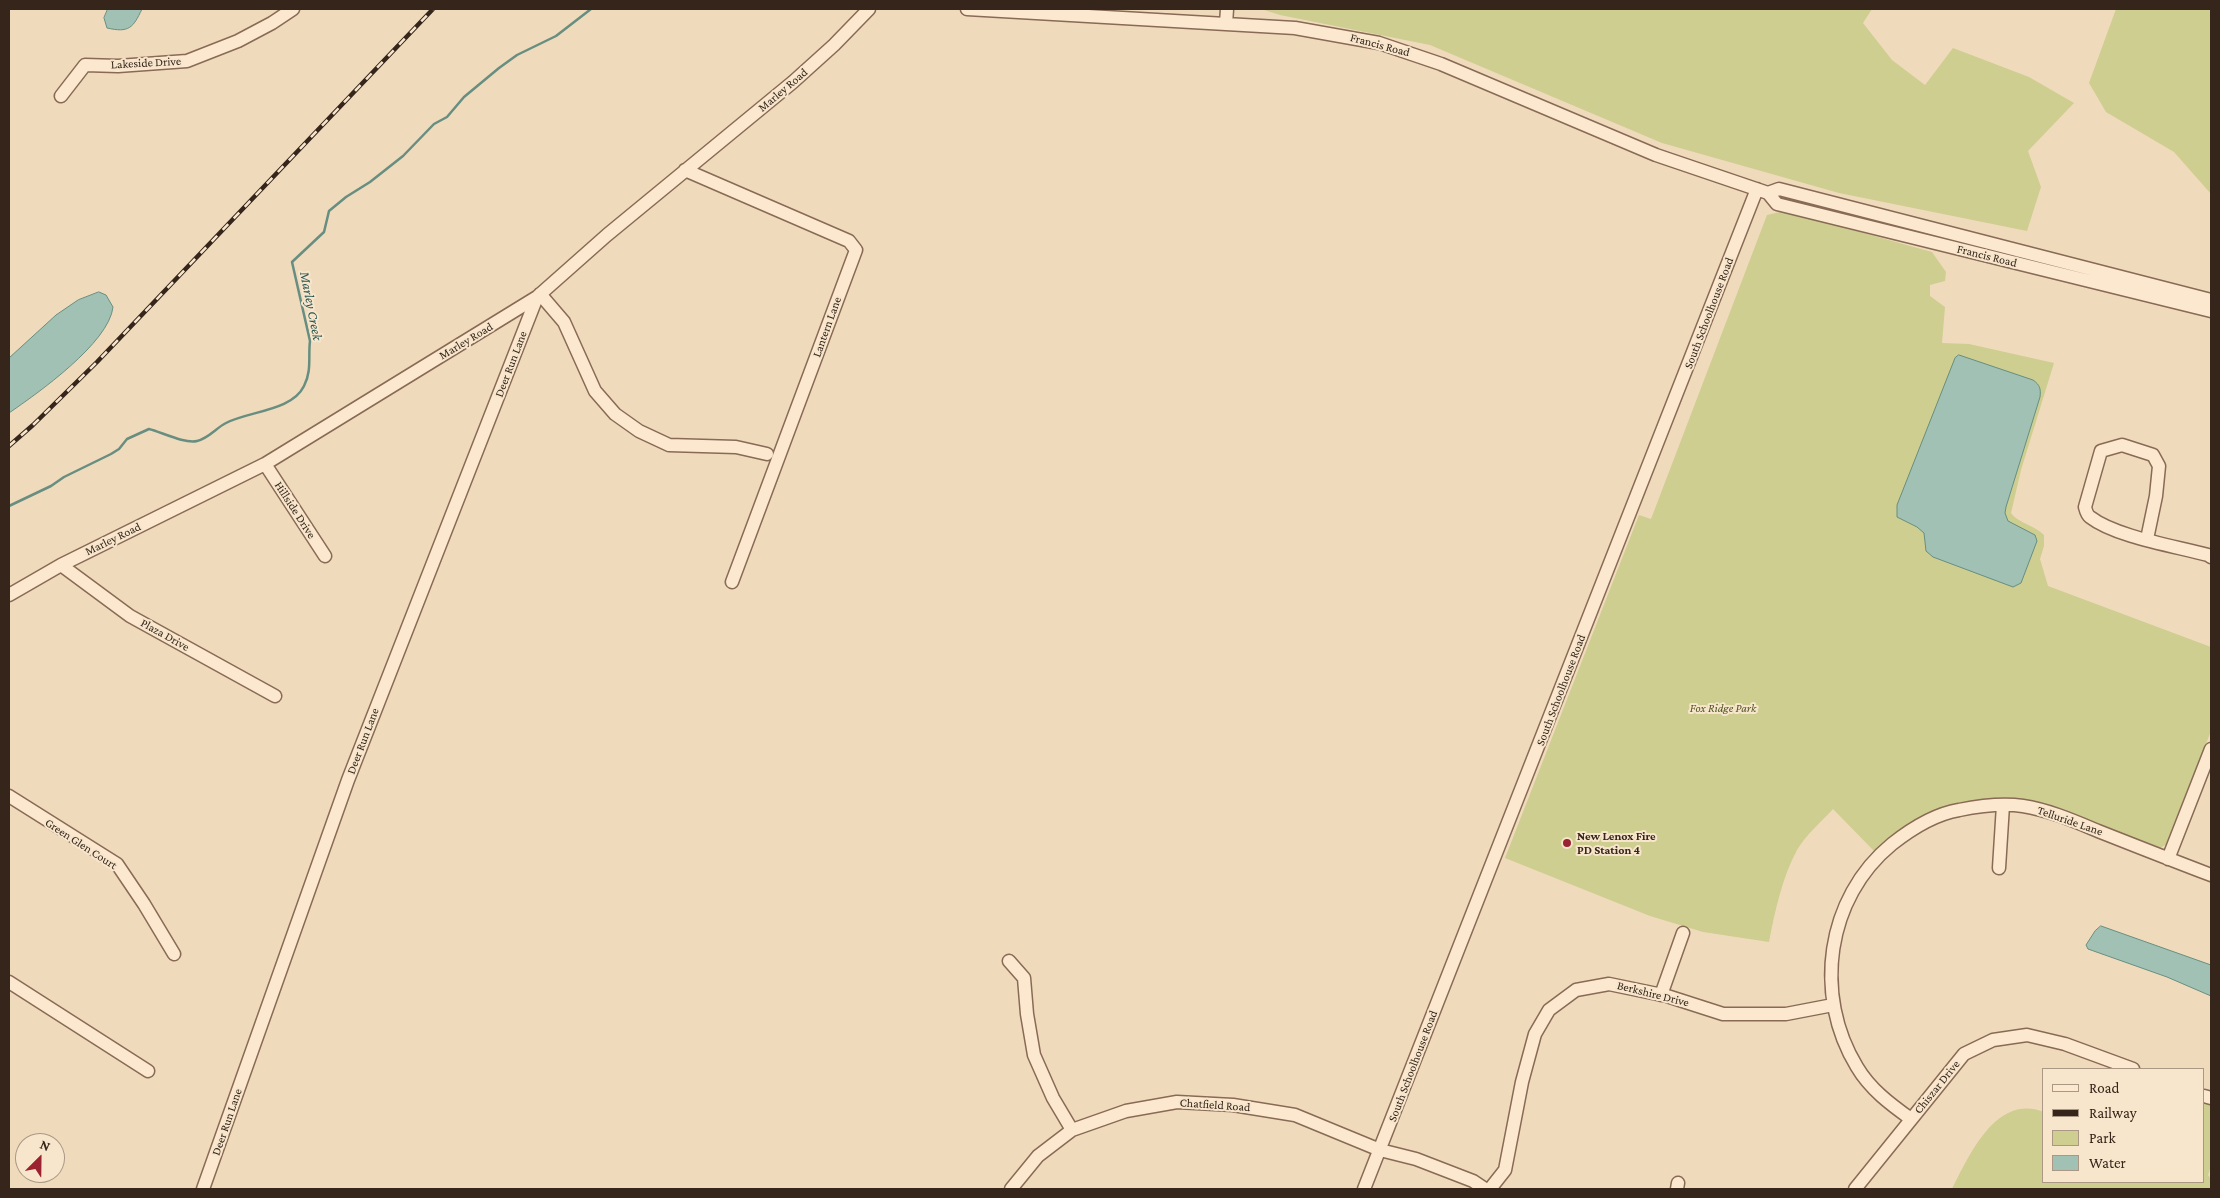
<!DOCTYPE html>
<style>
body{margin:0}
#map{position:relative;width:2220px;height:1198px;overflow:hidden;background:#f0dabc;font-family:"Crimson Pro",serif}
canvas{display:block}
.frame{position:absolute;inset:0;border:10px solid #36251a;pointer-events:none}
.legend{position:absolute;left:2042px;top:1068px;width:162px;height:115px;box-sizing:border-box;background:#f7e5cc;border:1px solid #aa9885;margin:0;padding:6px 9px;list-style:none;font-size:15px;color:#36251a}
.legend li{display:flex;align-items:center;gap:10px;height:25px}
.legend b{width:25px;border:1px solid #aa9885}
.north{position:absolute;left:15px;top:1133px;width:50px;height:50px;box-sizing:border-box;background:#f7e5cc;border:1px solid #aa9885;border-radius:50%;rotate:23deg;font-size:14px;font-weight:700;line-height:20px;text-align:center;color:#36251a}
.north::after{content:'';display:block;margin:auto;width:18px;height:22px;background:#9a2231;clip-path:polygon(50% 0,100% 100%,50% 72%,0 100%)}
</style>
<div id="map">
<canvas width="2220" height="1198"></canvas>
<div class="frame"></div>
<ul class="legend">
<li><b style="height:6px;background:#fbe8cf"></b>Road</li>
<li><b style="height:6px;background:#36251a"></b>Railway</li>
<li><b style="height:14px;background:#cece90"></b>Park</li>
<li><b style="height:14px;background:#a0c1b3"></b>Water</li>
</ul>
<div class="north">N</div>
</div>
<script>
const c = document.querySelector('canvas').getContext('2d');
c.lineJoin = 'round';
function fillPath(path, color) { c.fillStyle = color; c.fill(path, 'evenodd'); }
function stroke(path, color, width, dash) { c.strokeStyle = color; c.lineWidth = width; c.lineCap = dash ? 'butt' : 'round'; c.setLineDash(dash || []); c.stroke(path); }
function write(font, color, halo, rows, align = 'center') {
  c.font = font + ' "Crimson Pro",serif'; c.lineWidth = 4; c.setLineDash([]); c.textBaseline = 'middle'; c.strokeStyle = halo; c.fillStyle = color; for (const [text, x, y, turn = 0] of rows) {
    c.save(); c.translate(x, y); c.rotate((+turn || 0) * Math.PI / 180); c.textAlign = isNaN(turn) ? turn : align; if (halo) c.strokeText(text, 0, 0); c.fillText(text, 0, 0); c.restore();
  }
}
const green = new Path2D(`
 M 1261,9 L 1872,9 L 1863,23 L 1892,60 L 1925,85 L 1953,48 L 2029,77 L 2074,103 L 2028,151 L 2041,187 L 2027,231 L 1839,193 L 1662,143 L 1430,45 L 1280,15 Z
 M 2116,9 L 2211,9 L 2211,194 L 2174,152 L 2106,112 L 2089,83 Z
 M 1784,211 L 1932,252 L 1946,272 L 1945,281 L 1930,285 L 1930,296 L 1945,307 L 1942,343 L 1969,344 L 2054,363 L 2021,470 L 2011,513 C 2018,523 2034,525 2044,535 L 2044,546 L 2040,559 L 2048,586 L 2211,647 L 2211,731 L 2167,844 L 2160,848 L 2156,846 L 2037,802 C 1973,793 1922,807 1874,851 L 1833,809 C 1821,822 1806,835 1797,850 C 1782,878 1775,911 1769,942 L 1703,932 L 1650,916 L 1505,858 L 1639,515 L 1651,519 L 1767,215 Z
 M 2204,1102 L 2211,1105 L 2211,1166 L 2208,1175 L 2211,1179 L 2211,1189 L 1952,1189 C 1969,1156 1996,1093 2044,1112 L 2044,1182 L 2204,1182 Z`);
const water = new Path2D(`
 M 108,9 L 142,9 C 133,28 129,33 107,28 L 104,18 Z
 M 99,292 L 106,295 L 113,307 C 109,343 38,393 9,413 L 9,358 L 56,315 L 78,300 Z
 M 1959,355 L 2033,380 C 2040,385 2041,389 2040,397 L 2006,507 L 2005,513 L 2008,521 L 2035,535 L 2037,541 L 2021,583 L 2013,587 L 1933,557 L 1926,551 L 1924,533 L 1917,527 L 1897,517 L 1897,505 L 1955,358 Z
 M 2101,926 L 2211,965 L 2211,996 L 2167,977 L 2088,949 L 2086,945 L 2095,931 Z`);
const stream = new Path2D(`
 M 9,506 L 51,486 L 64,477 L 111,454 L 119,449 L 127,439 L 149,429 C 161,432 185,444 197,441 C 209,438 216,428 226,423 C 249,411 292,411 304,386 C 312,371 308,356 310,341 L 292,262 L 324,232 L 329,211 L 346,197 L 370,182 L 403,156 L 434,124 L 447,117 L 464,97 L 499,68 L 517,55 L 556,36 L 591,9`);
const minor = new Path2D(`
 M 967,9 L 1295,28 L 1379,43 L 1441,64 L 1656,155 L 1768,193 L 1777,204 L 2211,311
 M 1226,24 L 1227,9
 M 61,96 L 85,65 L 118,66 L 187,61 L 238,41 L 272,23 L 293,9
 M 685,170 L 849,241 L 856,250 L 732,582
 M 1768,193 L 1779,189 L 2211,300
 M 540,294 L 564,322 L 595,391 L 615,414 L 639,431 L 669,445 L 736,447 L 767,454
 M 265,464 L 325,556
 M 2147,539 L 2156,496 L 2159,466 L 2153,455 L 2122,445 L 2101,451 L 2085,507 C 2086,511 2087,515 2090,517 C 2116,537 2175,546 2208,555 L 2211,557
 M 61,565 L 130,616 L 275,696
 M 9,595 L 61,565 L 265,464 L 537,297 L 607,235 L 793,82 L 834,45 L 869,9
 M 9,796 L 117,864 L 144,904 L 174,954
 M 2168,859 L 2211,749
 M 1999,868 L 2003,805
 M 1009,961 L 1024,978 L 1027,1014 L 1034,1055 L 1053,1098 L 1072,1130
 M 9,982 L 148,1071
 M 1661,995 L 1683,933
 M 2204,1096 L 2211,1098
 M 1911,1119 C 1890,1104 1870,1089 1857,1067 C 1813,995 1826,898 1892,844 C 1911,829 1935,814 1959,810 C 1979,806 2002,803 2023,806 C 2049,810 2074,821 2098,831 C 2136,846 2174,861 2211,875
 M 203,1189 L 348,780 L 537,297
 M 1011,1189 L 1038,1156 L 1072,1130 L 1126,1111 L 1177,1102 L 1233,1105 L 1295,1115 L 1380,1150 L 1416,1159 L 1473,1181 L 1485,1189
 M 1364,1189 L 1757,189
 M 1490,1189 L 1505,1170 L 1522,1082 L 1535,1034 L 1549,1010 L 1576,990 L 1609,984 L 1667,996 L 1723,1014 L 1786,1014 L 1833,1005
 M 1677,1189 L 1678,1183
 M 1855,1189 L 1964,1054 L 1993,1040 L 2027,1035 L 2065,1044 L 2133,1069`);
const rail = new Path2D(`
 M 9,446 L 33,425 L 97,362 L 433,9`);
const markers = [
 [1567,843,5,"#9a2231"]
];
const streetNames = [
 ["Francis Road",1380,45,15],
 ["Lakeside Drive",146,63,-3],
 ["Marley Road",783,90,-40],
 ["Francis Road",1987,256,14],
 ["South Schoolhouse Road",1709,313,-69],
 ["Lantern Lane",827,327,-70],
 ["Marley Road",466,341,-31],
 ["Deer Run Lane",511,364,-69],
 ["Hillside Drive",295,510,57],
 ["Marley Road",113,539,-26],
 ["Plaza Drive",165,635,29],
 ["South Schoolhouse Road",1561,690,-69],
 ["Deer Run Lane",363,741,-69],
 ["Telluride Lane",2070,821,19],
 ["Green Glen Court",81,844,33],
 ["Berkshire Drive",1653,994,14],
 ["South Schoolhouse Road",1413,1066,-69],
 ["Chiszar Drive",1937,1087,-51],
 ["Chatfield Road",1215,1105,4],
 ["Deer Run Lane",227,1122,-71]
];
const parkNames = [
 ["Fox Ridge Park",1723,708]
];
const poiNames = [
 ["New Lenox Fire",1577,836],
 ["PD Station 4",1577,850]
];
const waterNames = [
 ["Marley Creek",311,306,79]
];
fillPath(green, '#cece90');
fillPath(water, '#a0c1b3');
stroke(water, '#678e80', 1);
stroke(stream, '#678e80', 2.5);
stroke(minor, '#886a55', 15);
stroke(minor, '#fbe8cf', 12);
stroke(rail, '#36251a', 4.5);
stroke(rail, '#f7e5cc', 2.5, [8]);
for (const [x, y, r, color] of markers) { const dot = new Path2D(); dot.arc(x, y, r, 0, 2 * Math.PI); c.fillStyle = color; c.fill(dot); stroke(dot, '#f7e5cc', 2); }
write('12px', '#36251a', '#f7e5cc', streetNames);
write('italic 12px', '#4d5420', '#f7e5cc', parkNames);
write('bold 12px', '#36251a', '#f7e5cc', poiNames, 'left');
write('italic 14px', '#29574f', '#f7e5cc', waterNames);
</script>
